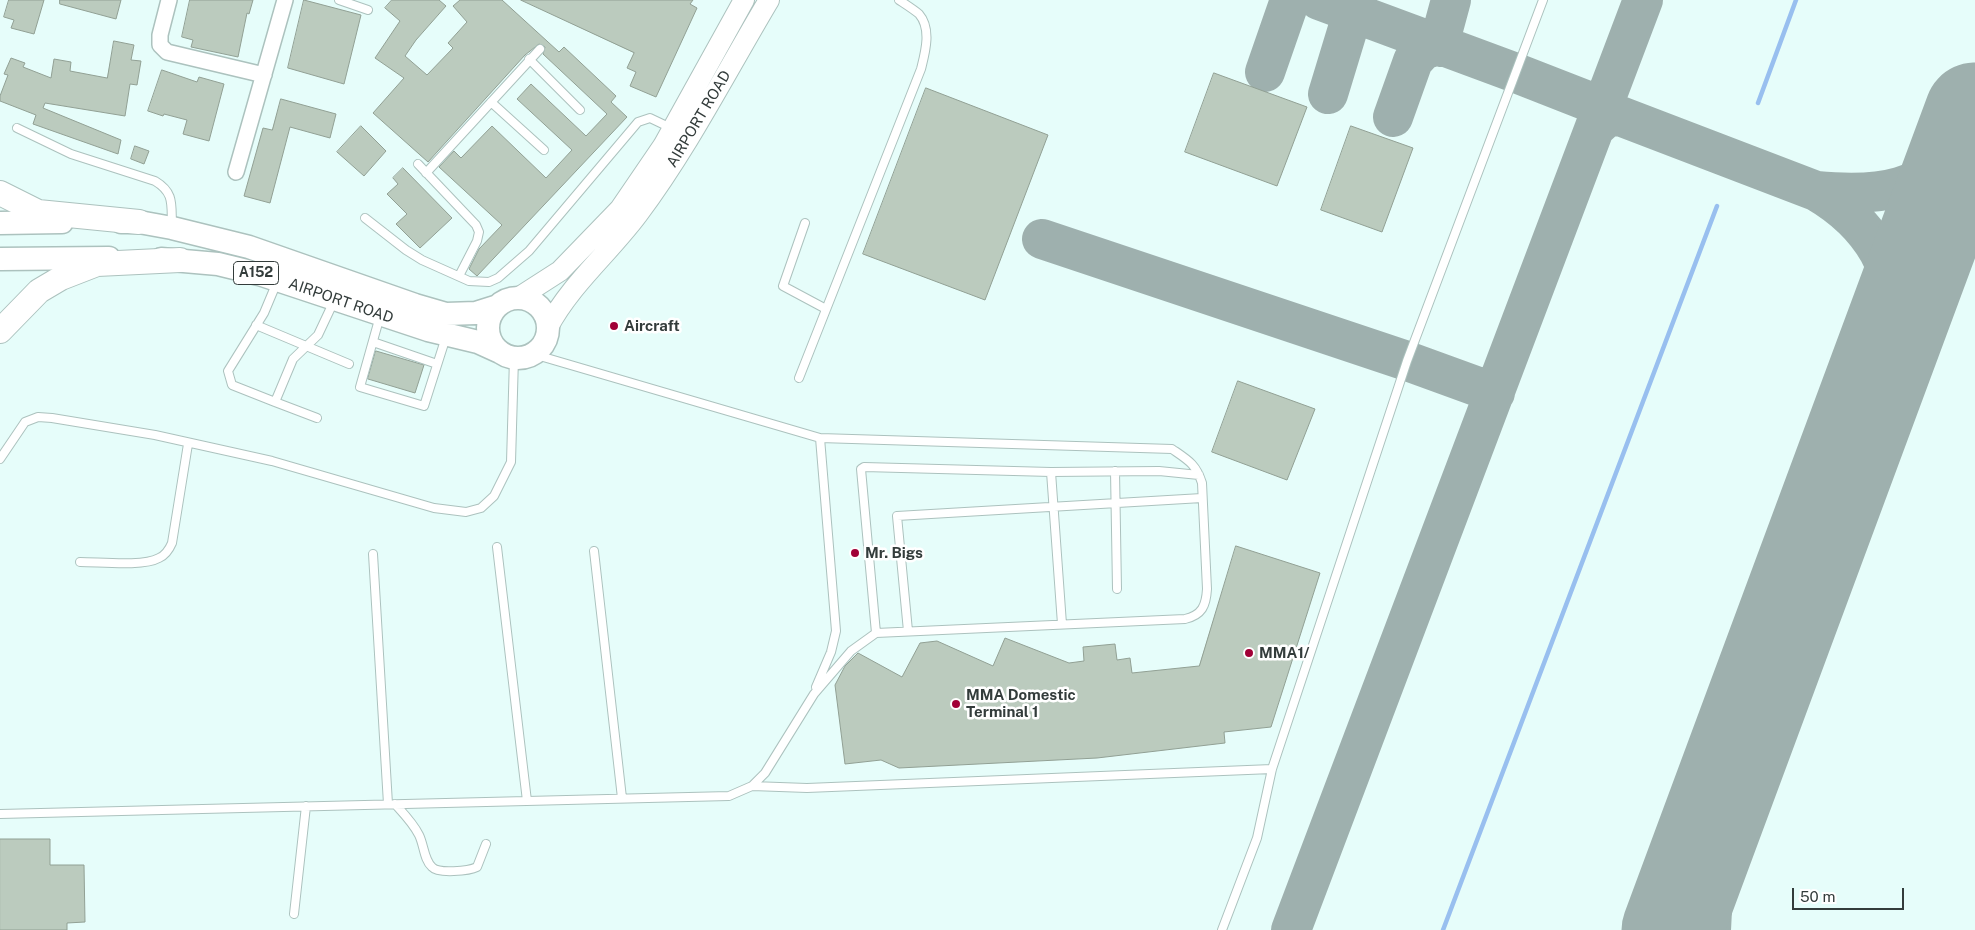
<!DOCTYPE html>
<style>
body{margin:0}
#map{position:relative;width:1975px;height:930px;overflow:hidden;background:#e6fdfa;font-family:"Public Sans",sans-serif}
canvas{display:block}
.scale{position:absolute;left:1792px;top:888px;width:112px;height:22px;box-sizing:border-box;border:2px solid #333c3b;border-top:0;padding-left:6px;font-size:15px;line-height:18px;white-space:nowrap;color:#333c3b;-webkit-text-stroke:4px #fff;paint-order:stroke}
</style>
<div id="map">
<canvas width="1975" height="930"></canvas>
<div class="scale">50 m</div>
</div>
<script>
const c = document.querySelector('canvas').getContext('2d');
c.lineJoin = 'round';
function stroke(path, color, width, dash) { c.strokeStyle = color; c.lineWidth = width; c.lineCap = dash ? 'butt' : 'round'; c.setLineDash(dash || []); c.stroke(path); }
function fillPath(path, color) { c.fillStyle = color; c.fill(path, 'evenodd'); }
function write(font, color, halo, rows, align = 'center') {
  c.font = font + ' "Public Sans",sans-serif'; c.lineWidth = 5; c.setLineDash([]); c.textBaseline = 'middle'; c.strokeStyle = halo; c.fillStyle = color; for (const [text, x, y, turn = 0] of rows) {
    c.save(); c.translate(x, y); c.rotate((+turn || 0) * Math.PI / 180); c.textAlign = isNaN(turn) ? turn : align; if (halo) c.strokeText(text, 0, 0); c.fillText(text, 0, 0); c.restore();
  }
}
const stream = new Path2D(`
 M 1758,103 L 1796,0
 M 1443,930 L 1717,206`);
const taxiway = new Path2D(`
 M 1319,0 L 1516,73 L 1603,107
 M 1442,47 L 1441,37 L 1451,0
 M 1265,72 L 1290,0
 M 1328,94 L 1349,25 L 1363,17
 M 1393,117 L 1413,61 L 1423,50 L 1438,45
 M 1596,127 L 1607,117 L 1620,116 L 1816,191 C 1869,222 1905,273 1892,337
 M 1816,191 C 1879,197 1926,192 1966,138
 M 1042,239 L 1407,361 L 1495,393
 M 1291,930 L 1643,0
 M 1711,930 L 1713,890 L 1723,794`);
const runway = new Path2D(`
 M 1672,930 L 1975,113`);
const building = new Path2D(`
 M 9,0 L 44,0 L 34,34 L 11,28 L 14,20 L 4,17 Z
 M 60,0 L 121,0 L 116,19 L 60,4 Z
 M 190,0 L 253,0 L 249,14 L 247,13 L 238,57 L 191,47 L 193,40 L 182,37 Z
 M 304,0 L 361,15 L 344,84 L 288,68 Z
 M 392,0 L 439,0 L 446,6 L 416,40 L 405,56 L 427,75 L 453,48 L 448,43 L 467,22 L 453,6 L 460,0 L 502,0 L 559,52 L 564,47 L 616,96 L 611,102 L 627,117 L 477,276 L 469,269 L 479,249 L 502,225 L 439,167 L 454,151 L 461,158 L 492,126 L 546,178 L 572,150 L 517,99 L 531,84 L 586,136 L 607,114 L 543,54 L 545,47 L 539,44 L 525,55 L 428,162 L 373,113 L 404,78 L 375,58 L 400,21 L 385,8 Z
 M 521,0 L 693,0 L 690,4 L 697,8 L 656,97 L 630,86 L 636,72 L 627,68 L 634,53 Z
 M 114,41 L 134,45 L 131,60 L 141,61 L 137,85 L 130,84 L 125,116 L 45,103 L 43,108 L 121,140 L 118,154 L 33,124 L 36,115 L 0,101 L 0,96 L 8,75 L 4,74 L 11,58 L 25,63 L 23,67 L 51,78 L 54,59 L 71,62 L 70,71 L 107,78 Z
 M 162,70 L 197,82 L 199,77 L 224,84 L 209,141 L 183,134 L 187,120 L 164,114 L 163,116 L 148,111 Z
 M 1214,73 L 1307,107 L 1277,186 L 1185,152 Z
 M 926,88 L 1048,135 L 985,300 L 863,254 Z
 M 281,99 L 336,114 L 330,138 L 290,127 L 270,203 L 244,196 L 263,128 L 272,130 Z
 M 361,126 L 386,151 L 364,176 L 337,152 Z
 M 1351,126 L 1413,148 L 1382,232 L 1321,210 Z
 M 135,146 L 149,151 L 144,164 L 131,159 Z
 M 403,168 L 452,218 L 420,248 L 396,224 L 407,214 L 387,194 L 398,184 L 393,178 Z
 M 376,351 L 424,365 L 415,393 L 368,379 Z
 M 1238,381 L 1315,409 L 1287,480 L 1212,452 Z
 M 1236,546 L 1320,573 L 1271,727 L 1224,732 L 1225,743 L 1097,758 L 899,768 L 881,760 L 845,764 L 835,685 L 845,666 L 858,653 L 902,677 L 920,643 L 937,641 L 993,666 L 1005,638 L 1069,663 L 1084,661 L 1083,647 L 1115,644 L 1117,660 L 1130,658 L 1132,673 L 1199,666 Z
 M 0,839 L 50,839 L 50,865 L 84,865 L 85,922 L 67,923 L 67,930 L 0,930 Z`);
const service = new Path2D(`
 M 339,0 L 368,10
 M 529,59 L 580,110
 M 491,102 L 544,150
 M 17,128 L 71,154 L 155,181 C 175,193 171,205 172,226
 M 418,164 L 476,225 L 479,232 L 477,241 L 459,276
 M 426,173 L 540,49
 M 365,218 L 406,250 L 422,260 L 469,281 L 489,282 L 498,278 L 529,251 L 638,122 L 650,118 L 671,128
 M 805,223 L 783,286 L 826,309
 M 380,316 L 360,387 L 424,406 L 446,337
 M 256,325 L 349,364
 M 373,342 L 437,364
 M 799,378 L 921,69 C 925,53 932,29 919,14 C 913,9 905,4 899,0
 M 275,402 L 232,385 L 228,371 L 264,313 L 277,282
 M 317,418 L 275,402 L 293,359 L 318,335 L 334,301
 M 0,459 L 25,422 L 38,417 L 52,418 L 155,435 L 272,461 L 434,508 L 466,512 L 481,508 L 494,496 L 511,462 L 514,358
 M 1115,471 L 1117,589
 M 1051,472 L 1062,624
 M 497,547 L 527,801
 M 594,551 L 622,798
 M 373,554 L 388,804
 M 80,562 C 100,562 143,567 159,558 C 166,555 169,550 172,543 L 188,444
 M 908,631 L 897,516 L 1202,498
 M 876,633 L 861,469 L 864,467 L 1051,472 L 1159,471 L 1199,475
 M 816,687 L 831,652 L 836,631 L 820,438
 M 752,786 L 807,788 L 1272,769
 M 395,804 C 404,814 413,823 419,835 C 424,845 424,860 432,867 C 438,874 469,871 477,867 L 486,844
 M 0,814 L 729,796 L 752,786 L 765,773 L 814,694 L 851,651 L 876,633 L 1185,619 C 1202,615 1206,606 1207,589 L 1202,483 C 1196,464 1188,460 1172,449 L 820,438 L 533,354
 M 294,914 L 306,806
 M 1222,930 L 1257,838 L 1272,769 L 1407,361 L 1543,0`);
const minor = new Path2D(`
 M 169,0 L 160,35 L 160,45 L 167,52 L 264,75
 M 236,172 L 285,0`);
const secondary = new Path2D(`
 M 518,298 L 560,271 L 620,209 L 663,146 L 744,0
 M 548,327 C 571,284 609,253 638,214 C 688,147 726,72 769,0`);
const primary = new Path2D(`
 M 121,222 L 139,222 L 172,228 L 249,247 L 415,305 L 446,314 L 476,313 L 495,307
 M 0,223 L 62,222
 M 0,259 L 109,258
 M 161,259 L 218,264 L 259,274 L 428,330 L 478,342 L 500,352
 M488 328a30 30 0 1 1 60 0a30 30 0 1 1-60 0Z`);
const trunk = new Path2D(`
 M 0,193 L 38,212 L 139,222
 M 0,331 L 39,291 L 61,278 L 97,264 L 180,260`);
const markers = [
 [614,326,5,"#a10036"],
 [855,553,5,"#a10036"],
 [1249,653,5,"#a10036"],
 [956,704,5,"#a10036"]
];
const shields = [
 [256,273,45]
];
const shieldNames = [
 ["A152",256,273]
];
const streetNames = [
 ["AIRPORT ROAD",699,119,-59],
 ["AIRPORT ROAD",341,301,19]
];
const poiNames = [
 ["Aircraft",624,326],
 ["Mr. Bigs",865,553],
 ["MMA1/",1259,653],
 ["MMA Domestic",966,695],
 ["Terminal 1",966,712]
];
stroke(stream, '#98bfef', 4.5);
stroke(taxiway, '#9eb0ae', 40);
stroke(runway, '#9eb0ae', 101);
fillPath(building, '#bbcbbe');
stroke(building, '#91a094', 1);
stroke(service, '#acc2be', 10);
stroke(minor, '#acc2be', 18);
stroke(secondary, '#acc2be', 22);
stroke(primary, '#acc2be', 25);
stroke(trunk, '#acc2be', 26);
stroke(service, '#fff', 8);
stroke(minor, '#fff', 15);
stroke(secondary, '#fff', 20);
stroke(primary, '#fff', 22);
stroke(trunk, '#fff', 24);
for (const [x, y, r, color] of markers) { const dot = new Path2D(); dot.arc(x, y, r, 0, 2 * Math.PI); c.fillStyle = color; c.fill(dot); stroke(dot, '#fff', 2); }
for (const [x, y, w] of shields) { const box = new Path2D(); box.roundRect(x - w / 2, y - 11.5, w, 23, 4); c.fillStyle = '#fff'; c.fill(box); stroke(box, '#333c3b', 1); }
write('bold 14px', '#333c3b', null, shieldNames);
write('15px', '#333c3b', '#fff', streetNames);
write('bold 15px', '#333c3b', '#fff', poiNames, 'left');
</script>
